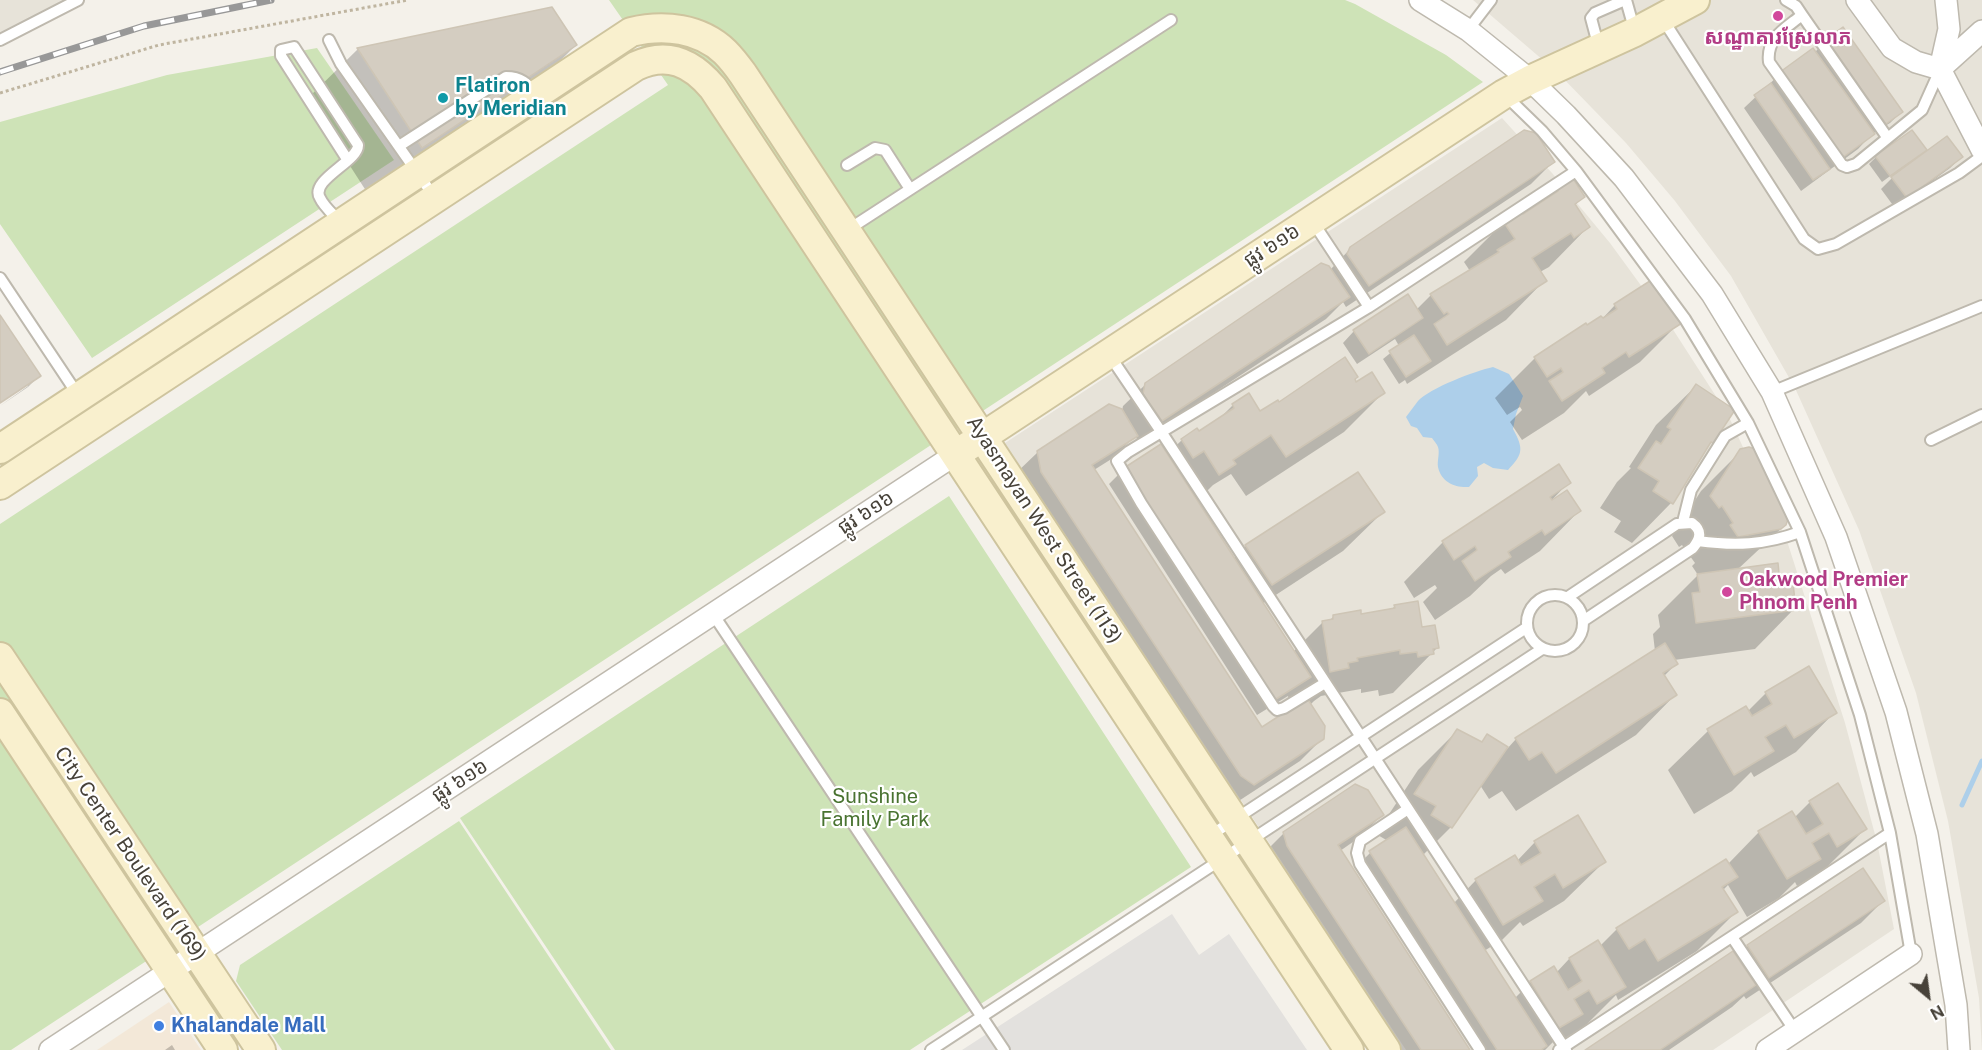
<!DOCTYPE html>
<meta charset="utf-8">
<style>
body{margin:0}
#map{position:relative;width:1982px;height:1050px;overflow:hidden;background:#f4f1ea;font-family:"Public Sans",sans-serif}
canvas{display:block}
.north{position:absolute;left:1898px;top:966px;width:60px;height:60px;-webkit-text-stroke:4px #fff;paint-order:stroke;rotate:151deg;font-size:16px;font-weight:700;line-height:24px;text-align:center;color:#474239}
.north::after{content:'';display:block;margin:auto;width:21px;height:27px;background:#474239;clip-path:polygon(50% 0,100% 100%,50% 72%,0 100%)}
</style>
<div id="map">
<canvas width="1982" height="1050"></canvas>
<div class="north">N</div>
</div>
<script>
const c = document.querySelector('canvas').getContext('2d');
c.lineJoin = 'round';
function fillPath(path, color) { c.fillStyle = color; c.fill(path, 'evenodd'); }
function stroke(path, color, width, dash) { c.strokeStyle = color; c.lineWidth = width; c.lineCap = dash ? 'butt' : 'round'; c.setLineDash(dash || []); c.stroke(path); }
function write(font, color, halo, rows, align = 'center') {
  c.font = font + ' "Public Sans","Noto Sans Khmer",sans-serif'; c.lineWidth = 4.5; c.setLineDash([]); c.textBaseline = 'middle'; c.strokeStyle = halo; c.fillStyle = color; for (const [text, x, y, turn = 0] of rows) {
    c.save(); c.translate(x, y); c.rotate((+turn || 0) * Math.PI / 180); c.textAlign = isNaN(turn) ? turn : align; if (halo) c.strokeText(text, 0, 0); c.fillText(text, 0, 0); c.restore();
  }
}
const residential = new Path2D(`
 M 0,0 L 69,0 L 0,36 Z
 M 1473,0 L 1982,0 L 1982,1050 L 1979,998 L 1948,821 L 1916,693 L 1859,530 L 1795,388 L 1731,276 L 1675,201 L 1626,143 L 1558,73 Z
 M 1502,118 L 1552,173 L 1610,243 L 1672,328 L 1728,415 L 1788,544 L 1845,723 L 1877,842 L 1894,929 L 1713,1050 L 1406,1050 L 1005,443 Z`);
const commercial = new Path2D(`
 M 169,1002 L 201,1050 L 97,1050 Z`);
const green = new Path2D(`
 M 609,0 L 1345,0 L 1355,4 L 1446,55 L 1483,82 L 11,1050 L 0,1050 L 0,524 L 668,85 Z
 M 317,48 L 394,160 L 92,358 L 0,224 L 0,122 L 167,75 Z
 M 949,496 L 1191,867 L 910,1050 L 615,1050 L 460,818 Z
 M 459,821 L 611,1050 L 282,1050 L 236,981 L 240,965 Z`);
const parking = new Path2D(`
 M 1172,914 L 1199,955 L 1229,934 L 1307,1050 L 962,1050 Z`);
const water = new Path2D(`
 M 1493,367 L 1509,374 L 1523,396 L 1516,414 L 1513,429 C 1524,449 1523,454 1508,470 L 1493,468 L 1484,463 L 1477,467 L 1478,476 L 1469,487 C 1455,488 1441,482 1438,467 C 1437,461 1440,453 1438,447 C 1437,444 1434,441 1432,438 L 1423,437 L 1417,428 L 1411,426 L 1406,417 C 1410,412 1414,406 1418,401 C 1430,388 1475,371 1493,367 Z`);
const shadow = new Path2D(`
 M 1827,40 L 1901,112 L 1890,123 L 1873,133 L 1858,149 L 1801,191 L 1744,108 L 1781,73 L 1814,53 Z
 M 576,45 L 525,96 L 370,197 L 307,99 L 358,49 Z
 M 1925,150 L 1917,158 L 1918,159 L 1961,157 L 1950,168 L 1895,208 L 1881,189 L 1894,176 L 1893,174 L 1882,182 L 1869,164 L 1876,157 Z
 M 1553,162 L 1531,184 L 1346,307 L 1343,302 L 1326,319 L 1139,442 L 1135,436 L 1113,458 L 1094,470 L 1262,729 L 1291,710 L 1288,696 L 1257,715 L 1109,484 L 1124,469 L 1166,455 L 1182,440 L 1199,433 L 1217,421 L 1233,405 L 1260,413 L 1278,404 L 1354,380 L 1356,384 L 1383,393 L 1344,432 L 1246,496 L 1231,474 L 1213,485 L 1196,502 L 1233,559 L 1246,546 L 1383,512 L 1343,551 L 1262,604 L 1293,652 L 1322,623 L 1328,622 L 1333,617 L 1360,615 L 1391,610 L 1395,606 L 1421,629 L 1437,648 L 1393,693 L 1379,696 L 1378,690 L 1361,693 L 1361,689 L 1321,696 L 1314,701 L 1310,705 L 1322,739 L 1300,761 L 1231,806 L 1015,474 L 1038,452 L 1122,411 L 1123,406 L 1146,384 L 1330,270 L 1351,248 Z
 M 1557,189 L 1583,197 L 1574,206 L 1588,227 L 1549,267 L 1540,272 L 1545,280 L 1506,320 L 1407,384 L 1405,380 L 1399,384 L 1383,359 L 1399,346 L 1395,339 L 1357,364 L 1343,343 L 1354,331 L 1416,310 L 1431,295 L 1470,271 L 1464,262 L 1504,222 L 1522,216 L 1544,202 Z
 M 1615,305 L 1680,322 L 1640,362 L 1589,396 L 1586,391 L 1564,413 L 1522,440 L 1510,422 L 1522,410 L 1520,407 L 1507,415 L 1495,398 L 1535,358 L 1602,319 Z
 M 0,317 L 39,376 L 28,387 L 0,406 L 28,386 L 28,383 L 0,402 Z
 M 1696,386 L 1712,442 L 1704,450 L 1671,503 L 1632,543 L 1614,532 L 1621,521 L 1600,508 L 1617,482 L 1631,468 L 1629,467 L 1656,425 Z
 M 1741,451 L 1785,516 L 1785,525 L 1737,570 L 1779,586 L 1794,609 L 1755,649 L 1674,660 L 1676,664 L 1663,677 L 1675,695 L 1636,735 L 1516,811 L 1502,791 L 1489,799 L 1480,785 L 1451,827 L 1423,855 L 1454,903 L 1476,880 L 1517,861 L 1535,842 L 1577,817 L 1604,862 L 1564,901 L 1523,926 L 1520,922 L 1502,940 L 1484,951 L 1515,998 L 1531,982 L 1556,973 L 1569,959 L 1598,942 L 1600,946 L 1617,929 L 1726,861 L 1728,864 L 1759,832 L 1794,818 L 1810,802 L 1865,829 L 1825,869 L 1797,886 L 1795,882 L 1779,898 L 1747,917 L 1728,885 L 1723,890 L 1736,912 L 1697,951 L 1618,1000 L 1616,995 L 1585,1026 L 1557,1043 L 1555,1040 L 1545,1050 L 1473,1050 L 1355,868 L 1370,853 L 1388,841 L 1376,834 L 1418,770 L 1457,731 L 1481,743 L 1507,749 L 1516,739 L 1655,651 L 1653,634 L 1660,627 L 1658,615 L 1698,575 L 1692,566 L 1695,563 L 1682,545 L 1679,547 L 1672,536 L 1701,491 Z
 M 1569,482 L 1550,502 L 1579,511 L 1540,551 L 1505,574 L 1501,569 L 1491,576 L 1470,596 L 1435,620 L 1423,602 L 1437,588 L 1435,585 L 1414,598 L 1404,582 L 1443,542 Z
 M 1766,693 L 1835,712 L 1796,752 L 1754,777 L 1751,772 L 1732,791 L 1694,814 L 1668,770 L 1708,731 L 1746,708 L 1748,711 Z
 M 1382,815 L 1360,837 L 1340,851 L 1468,1050 L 1384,1050 L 1262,855 L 1284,833 Z
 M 1883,901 L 1861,923 L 1746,999 L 1744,996 L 1732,1007 L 1669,1050 L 1588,1050 L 1736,958 L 1748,946 Z
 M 172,1045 L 175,1050 L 165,1050 Z`);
const stream = new Path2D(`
 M 1962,805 L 1982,761`);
const building = new Path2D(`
 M 552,7 L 577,45 L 422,148 L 357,48 Z
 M 1843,27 L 1903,112 L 1886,124 L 1826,39 Z
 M 1813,48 L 1875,134 L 1842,158 L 1780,72 Z
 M 1771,83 L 1830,169 L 1813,180 L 1754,95 Z
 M 1524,130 L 1536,133 L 1555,162 L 1369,286 L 1347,254 L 1350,247 Z
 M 1912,130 L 1927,150 L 1890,176 L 1875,156 Z
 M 1947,136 L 1963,157 L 1907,198 L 1891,177 Z
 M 1572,177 L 1585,197 L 1575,204 L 1590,227 L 1574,238 L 1571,233 L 1532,258 L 1547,281 L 1447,345 L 1434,324 L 1449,314 L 1447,312 L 1444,314 L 1430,294 L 1499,252 L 1497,250 L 1515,239 L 1503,221 L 1520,210 L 1523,214 L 1558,191 L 1556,188 Z
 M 1321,263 L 1329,266 L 1350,297 L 1162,421 L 1143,394 L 1145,383 Z
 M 1653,279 L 1682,323 L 1629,357 L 1626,352 L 1602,368 L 1605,373 L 1562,401 L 1549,381 L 1563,372 L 1561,368 L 1547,377 L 1534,357 L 1586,323 L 1587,325 L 1601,316 L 1603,318 L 1617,309 L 1614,304 Z
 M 1408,294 L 1423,318 L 1369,354 L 1353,330 Z
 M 0,315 L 41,376 L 0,403 Z
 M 1414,335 L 1431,361 L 1406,377 L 1389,351 Z
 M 1345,357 L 1358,377 L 1355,379 L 1356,382 L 1372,372 L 1385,393 L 1286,457 L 1271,435 L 1233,460 L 1236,464 L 1219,475 L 1204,451 L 1193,458 L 1181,439 L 1197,428 L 1199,431 L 1234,408 L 1232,404 L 1249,393 L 1260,411 L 1278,400 L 1279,402 Z
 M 1696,384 L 1735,410 L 1713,443 L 1711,442 L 1673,504 L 1653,491 L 1659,481 L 1638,468 L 1656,441 L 1661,444 L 1671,429 L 1667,427 Z
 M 1109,404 L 1122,409 L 1138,436 L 1092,465 L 1262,727 L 1307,698 L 1325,726 L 1324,739 L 1254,785 L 1241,776 L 1041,472 L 1037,451 Z
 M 1161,444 L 1311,677 L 1273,701 L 1124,468 Z
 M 1749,447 L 1755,449 L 1789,513 L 1786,515 L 1788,519 L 1786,525 L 1781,529 L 1738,537 L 1730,525 L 1733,523 L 1722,506 L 1719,508 L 1710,496 L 1740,449 Z
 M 1559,464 L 1571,483 L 1550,497 L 1552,500 L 1567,490 L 1581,511 L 1545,535 L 1542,530 L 1508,552 L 1511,557 L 1475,581 L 1462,561 L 1477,550 L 1475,546 L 1454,560 L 1442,541 Z
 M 1358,472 L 1385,512 L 1272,585 L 1245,545 Z
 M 1778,563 L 1780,584 L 1793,583 L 1796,610 L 1696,623 L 1692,593 L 1700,592 L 1697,574 Z
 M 1418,601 L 1422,627 L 1435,625 L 1439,648 L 1433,649 L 1434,654 L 1418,657 L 1417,652 L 1400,654 L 1400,650 L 1357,658 L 1358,661 L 1348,663 L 1349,668 L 1330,672 L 1322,621 L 1333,619 L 1333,615 L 1361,610 L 1361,614 L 1395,608 L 1394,605 Z
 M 1665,643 L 1678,664 L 1663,673 L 1677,695 L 1556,773 L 1542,752 L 1529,760 L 1515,738 Z
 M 1809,666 L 1837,713 L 1794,738 L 1786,725 L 1765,737 L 1774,751 L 1734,775 L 1707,729 L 1746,706 L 1752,716 L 1772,704 L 1765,692 Z
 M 1457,729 L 1482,742 L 1487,734 L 1508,747 L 1452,828 L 1431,815 L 1436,806 L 1414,794 Z
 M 1838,783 L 1867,829 L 1837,847 L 1829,833 L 1812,843 L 1821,859 L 1787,879 L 1758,831 L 1792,811 L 1806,834 L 1823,824 L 1809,801 Z
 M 1355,784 L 1368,790 L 1384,815 L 1338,845 L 1470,1050 L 1421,1050 L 1287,846 L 1283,832 Z
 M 1578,815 L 1606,862 L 1563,888 L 1555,874 L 1534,887 L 1543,901 L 1503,925 L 1475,879 L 1515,855 L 1521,865 L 1541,853 L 1534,841 Z
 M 1406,827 L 1547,1046 L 1541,1050 L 1497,1050 L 1369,851 Z
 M 1726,859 L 1738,877 L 1722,887 L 1738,912 L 1658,961 L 1645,939 L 1629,949 L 1616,928 Z
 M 1863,868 L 1885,901 L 1769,978 L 1747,945 Z
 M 1598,940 L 1626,987 L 1597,1004 L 1589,990 L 1574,999 L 1583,1014 L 1559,1028 L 1530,981 L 1554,966 L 1568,990 L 1582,981 L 1569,958 Z
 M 1733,951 L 1756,985 L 1660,1050 L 1585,1050 Z`);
const path = new Path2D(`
 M 0,93 L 159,45 L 408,0`);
const lane = new Path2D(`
 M 1626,0 L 1635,32
 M 1786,0 L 1796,6 L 1802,15 L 1887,137
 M 1802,15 C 1785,29 1766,38 1769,62 L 1842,165 L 1847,167 L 1856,164 L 1922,110 L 1940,70
 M 1662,18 L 1804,239 L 1818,249 L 1836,244 L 1959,173 L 1982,156
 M 1468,30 L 1491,0
 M 0,40 L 78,0
 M 329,40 L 341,64 L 435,198
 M 1599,48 L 1591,18 L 1595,13 L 1625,0
 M 1506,96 L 1542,131 L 1576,171 L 1685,319 L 1748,423 L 1800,532 L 1860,715 L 1890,833 L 1911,954
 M 399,146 L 506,77 C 521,77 527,83 536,94
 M 847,165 L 875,148 L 885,150 L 910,189
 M 1313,222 L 1369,307
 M 341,223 C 334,215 324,207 320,198 C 309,180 359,161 358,145 L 294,47 L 281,50 L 281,56 L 347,159
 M 846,231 L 1171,20
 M 0,278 L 78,395
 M 1110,356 L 1162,433 L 1566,1050
 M 1772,392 L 1982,306
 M 1931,440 L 1982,415
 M 1683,522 L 1691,490 L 1725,436 L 1748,423
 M 1698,541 C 1735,546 1764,545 1800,532
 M1527 623a28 28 0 1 1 56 0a28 28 0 1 1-56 0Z
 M 1568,597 L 1677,524 L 1692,523 C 1703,531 1700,539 1693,548 L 1583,621
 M 713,614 L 1004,1050
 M 1325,683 L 1284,708 L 1277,710 L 1273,706 L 1141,503 L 1117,461 L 1128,452 L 1369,307 L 1576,171
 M 1408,809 L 1360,841 L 1357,853 L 1360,864 L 1480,1050
 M 1208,837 L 1526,628
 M 1732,937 L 1795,1031
 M 931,1050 L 1542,649
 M 1559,1050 L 1890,833`);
const street = new Path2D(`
 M 1420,0 L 1468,30 L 1530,80 L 1566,115 L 1624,178 L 1712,294 L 1772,392 L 1836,537 L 1896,712 L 1927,834 L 1956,1005 L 1959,1050
 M 1857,0 L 1892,48 L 1916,62 L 1940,69 L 1982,31
 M 1946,0 L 1949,29 L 1940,69 L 1982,150
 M 50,1050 L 956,454
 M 1767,1050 L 1911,954`);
const secondary = new Path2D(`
 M 967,447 L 1504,94 L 1530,80 L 1635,32 L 1695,0
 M 0,449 L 631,32 C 664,24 700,28 725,52 C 732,59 738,67 743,74 L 1386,1050
 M 0,485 L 636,66 C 668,51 692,63 713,88 L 1349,1050
 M 0,657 L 261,1050
 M 0,713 L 223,1050`);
const rail = new Path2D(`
 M 0,72 L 144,26 L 271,0`);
const markers = [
 [1778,16,6,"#d1479c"],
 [443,98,6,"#0f9aa8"],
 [1727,592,6,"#d1479c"],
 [159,1026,6,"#3f7fe0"]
];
const hotelNames = [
 ["សណ្ឋាគារស្រែលាភ",1778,38],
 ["Oakwood Premier",1739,580,"left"],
 ["Phnom Penh",1739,603,"left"]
];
const cultureNames = [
 ["Flatiron",455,86],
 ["by Meridian",455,109]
];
const streetNames = [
 ["ផ្លូវ ៦១៦",1272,246,-33],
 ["ផ្លូវ ៦១៦",866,513,-33],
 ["Ayasmayan West Street (113)",1044,530,57],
 ["ផ្លូវ ៦១៦",460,781,-33],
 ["City Center Boulevard (169)",130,854,56]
];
const parkNames = [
 ["Sunshine",875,797],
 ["Family Park",875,820]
];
const shopNames = [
 ["Khalandale Mall",171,1026]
];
fillPath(residential, '#e7e3d9');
fillPath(commercial, '#f3e8d8');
fillPath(green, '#cee3b7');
fillPath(parking, '#e3e1de');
fillPath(water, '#adcfea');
fillPath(shadow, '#0003');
stroke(stream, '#adcfea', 5);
fillPath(building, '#d4cdc1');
stroke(building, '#cec5b5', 1.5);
stroke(lane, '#beb9ae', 14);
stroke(street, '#beb9ae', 24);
stroke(secondary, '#cec49e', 32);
stroke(path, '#bfb5a0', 3, [3, 3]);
stroke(lane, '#fff', 10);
stroke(street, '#fff', 21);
stroke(secondary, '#f9f0ce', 28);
stroke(rail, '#989898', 7);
stroke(rail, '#fff', 4.5, [14]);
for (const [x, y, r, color] of markers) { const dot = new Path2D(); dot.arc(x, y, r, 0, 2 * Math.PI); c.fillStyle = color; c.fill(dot); stroke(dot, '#fff', 2); }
write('bold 20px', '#b23c85', '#fff', hotelNames);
write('bold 20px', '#0d838f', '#fff', cultureNames, 'left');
write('20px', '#474239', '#fff', streetNames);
write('20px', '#497331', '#fff', parkNames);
write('bold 20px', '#366cbe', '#fff', shopNames, 'left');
</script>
